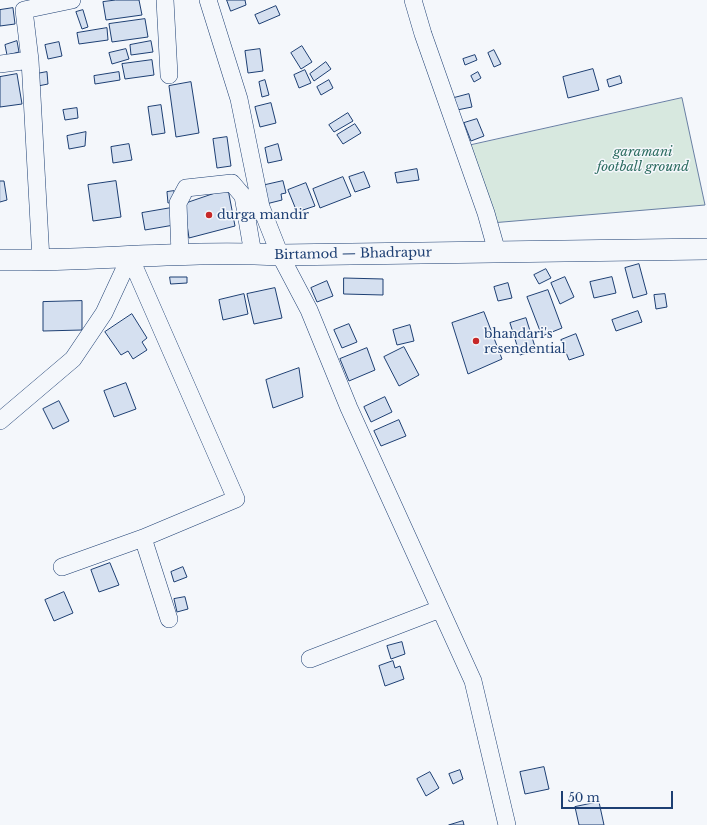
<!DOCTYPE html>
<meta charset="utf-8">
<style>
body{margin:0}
#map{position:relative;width:707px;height:825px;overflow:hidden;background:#f4f7fb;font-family:"Libre Baskerville",serif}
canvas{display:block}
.scale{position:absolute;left:561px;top:791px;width:112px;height:18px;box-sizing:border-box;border:2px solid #1d3f73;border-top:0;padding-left:5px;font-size:12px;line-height:14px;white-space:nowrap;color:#1d3f73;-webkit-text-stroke:3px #f4f7fb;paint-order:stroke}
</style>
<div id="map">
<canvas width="707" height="825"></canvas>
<div class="scale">50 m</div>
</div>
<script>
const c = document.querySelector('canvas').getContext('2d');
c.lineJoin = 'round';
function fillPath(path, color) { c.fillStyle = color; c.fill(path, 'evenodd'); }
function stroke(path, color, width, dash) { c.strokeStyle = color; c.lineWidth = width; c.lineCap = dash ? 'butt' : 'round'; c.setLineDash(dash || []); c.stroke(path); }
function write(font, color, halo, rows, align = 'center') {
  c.font = font + ' "Libre Baskerville",serif'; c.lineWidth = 3; c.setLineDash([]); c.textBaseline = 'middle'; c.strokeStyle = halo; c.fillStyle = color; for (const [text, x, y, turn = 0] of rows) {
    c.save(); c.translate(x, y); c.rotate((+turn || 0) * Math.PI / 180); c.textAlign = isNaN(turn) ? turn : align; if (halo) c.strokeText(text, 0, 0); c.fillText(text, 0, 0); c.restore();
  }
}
const green = new Path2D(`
 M 682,98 L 705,205 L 491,223 L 467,146 Z`);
const building = new Path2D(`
 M 116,0 L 139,0 L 142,15 L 106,20 L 103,2 Z
 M 227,0 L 245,0 L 246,5 L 231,11 Z
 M 276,6 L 280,15 L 259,24 L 255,15 Z
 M 13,8 L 15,24 L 0,26 L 0,10 Z
 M 83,10 L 88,27 L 82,29 L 76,12 Z
 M 145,19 L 148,37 L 112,42 L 109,24 Z
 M 107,28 L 108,40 L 79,44 L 77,33 Z
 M 17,41 L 19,52 L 7,55 L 5,45 Z
 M 151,41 L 153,52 L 131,55 L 130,45 Z
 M 59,42 L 62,56 L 48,59 L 45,45 Z
 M 302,46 L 312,62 L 301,69 L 291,53 Z
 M 126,49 L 129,59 L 112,64 L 109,53 Z
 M 260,49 L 263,71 L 248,73 L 245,51 Z
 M 494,50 L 501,64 L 494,67 L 488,53 Z
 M 475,55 L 477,60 L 465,65 L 463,59 Z
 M 152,60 L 154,75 L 125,79 L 122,64 Z
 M 326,62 L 331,69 L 314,81 L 310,74 Z
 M 593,69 L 599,90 L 568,98 L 563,77 Z
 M 305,70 L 311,83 L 299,88 L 294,75 Z
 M 47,72 L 48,84 L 38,86 L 36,74 Z
 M 119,72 L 120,80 L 95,84 L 94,76 Z
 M 478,72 L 481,78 L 474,82 L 471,76 Z
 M 17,74 L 22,104 L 0,107 L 0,77 Z
 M 620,76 L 622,83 L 609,87 L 607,80 Z
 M 265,80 L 269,95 L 262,97 L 259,82 Z
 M 329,80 L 333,88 L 321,95 L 317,87 Z
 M 191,82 L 199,133 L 176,137 L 169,86 Z
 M 469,94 L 472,107 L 457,110 L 454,98 Z
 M 271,103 L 276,123 L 260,127 L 255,107 Z
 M 161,105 L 165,133 L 152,135 L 148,107 Z
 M 77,108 L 78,118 L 65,120 L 63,110 Z
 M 348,113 L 353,121 L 334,132 L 329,125 Z
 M 477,119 L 484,136 L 471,141 L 464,123 Z
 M 355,124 L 361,133 L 343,144 L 337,135 Z
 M 86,132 L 85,146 L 69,149 L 67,136 Z
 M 227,137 L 231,166 L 217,168 L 213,139 Z
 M 129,144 L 132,160 L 113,163 L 111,147 Z
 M 278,144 L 282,160 L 268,163 L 265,148 Z
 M 417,169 L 419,180 L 397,183 L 395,173 Z
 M 364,172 L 370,187 L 355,192 L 349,177 Z
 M 343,177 L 351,196 L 320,208 L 313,189 Z
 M 0,181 L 4,181 L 7,200 L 0,202 Z
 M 116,181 L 121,217 L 93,221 L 88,185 Z
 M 283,181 L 286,193 L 281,194 L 282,200 L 266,204 L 261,186 Z
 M 306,183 L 315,206 L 297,212 L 288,190 Z
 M 228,189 L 235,226 L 189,238 L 184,204 Z
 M 174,191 L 176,202 L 168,203 L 167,192 Z
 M 171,208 L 174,225 L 145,230 L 142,213 Z
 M 639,264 L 647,294 L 633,298 L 625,268 Z
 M 546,269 L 551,278 L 539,284 L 534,275 Z
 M 170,277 L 187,277 L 187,283 L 171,284 Z
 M 565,277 L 574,297 L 560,304 L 551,283 Z
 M 612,277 L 616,293 L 594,298 L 590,282 Z
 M 344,278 L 383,279 L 383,295 L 344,294 Z
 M 327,281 L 333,296 L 317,302 L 311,288 Z
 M 508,283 L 512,298 L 498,301 L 494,287 Z
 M 275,288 L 282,318 L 254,324 L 247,294 Z
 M 548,290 L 562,328 L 542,336 L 527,297 Z
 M 244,294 L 248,314 L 223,320 L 219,300 Z
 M 665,294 L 667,307 L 656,309 L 654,295 Z
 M 82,301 L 82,330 L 43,331 L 43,302 Z
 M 638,311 L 642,322 L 616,331 L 612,320 Z
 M 484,312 L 502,359 L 468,374 L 452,323 Z
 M 132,314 L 147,338 L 142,342 L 147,350 L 133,359 L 128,351 L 121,355 L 105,332 Z
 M 526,318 L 536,350 L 520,355 L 510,323 Z
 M 349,324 L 357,342 L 342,348 L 334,330 Z
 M 410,325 L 414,341 L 397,345 L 393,330 Z
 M 576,334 L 584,355 L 569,360 L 561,340 Z
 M 404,347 L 419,375 L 399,386 L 384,357 Z
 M 367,348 L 375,370 L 349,381 L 340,359 Z
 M 299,368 L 303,397 L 273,408 L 266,380 Z
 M 126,383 L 136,409 L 114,417 L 104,391 Z
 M 385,397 L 392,412 L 371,422 L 364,407 Z
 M 59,401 L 69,421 L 53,429 L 43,409 Z
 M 399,420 L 406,436 L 381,446 L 374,431 Z
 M 110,563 L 119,585 L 99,592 L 91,570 Z
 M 183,567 L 187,577 L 174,582 L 171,572 Z
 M 64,592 L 73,613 L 54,621 L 45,600 Z
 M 185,597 L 188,609 L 177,612 L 174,599 Z
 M 402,642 L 405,654 L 391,659 L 387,646 Z
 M 393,661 L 395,668 L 400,666 L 404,679 L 385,686 L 379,666 Z
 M 544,767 L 549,789 L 525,794 L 520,772 Z
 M 460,770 L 463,779 L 453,784 L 449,774 Z
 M 430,772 L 439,788 L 426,796 L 417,779 Z
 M 599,802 L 604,825 L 579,825 L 575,807 Z
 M 463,821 L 464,825 L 449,825 Z`);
const minor = new Path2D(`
 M 165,0 L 169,75
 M 208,0 L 239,99 L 261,207 L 280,255 L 309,310 L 349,408 L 473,681 L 507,825
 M 413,0 L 423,34 L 486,213 L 497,252
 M 0,64 L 30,60
 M 180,254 L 178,203 L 186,188 L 232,183 L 243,196 L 253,254
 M 41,260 L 30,60 L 24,10 L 72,0
 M 0,421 L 73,359 L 104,313 L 130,257
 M 143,538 L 169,619
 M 62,567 L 143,538 L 236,499 L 130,257
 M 310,659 L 440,609`);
const major = new Path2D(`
 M 0,260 C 93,261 186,250 280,255 L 707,249`);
const markers = [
 [209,215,4,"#c62828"],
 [476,341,4,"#c62828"]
];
const parkNames = [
 ["garamani",643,152],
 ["football ground",643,167]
];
const poiNames = [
 ["durga mandir",217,215],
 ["bhandari's",484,334],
 ["resendential",484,349]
];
const streetNames = [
 ["Birtamod — Bhadrapur",353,254,-1]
];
fillPath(green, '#d7e8df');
stroke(green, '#687fa3', 1);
fillPath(building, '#d5e0f0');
stroke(building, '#1d3f73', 1);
stroke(minor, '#1d3f73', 18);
stroke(major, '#1d3f73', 22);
stroke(minor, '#f4f7fb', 17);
stroke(major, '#f4f7fb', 21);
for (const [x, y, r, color] of markers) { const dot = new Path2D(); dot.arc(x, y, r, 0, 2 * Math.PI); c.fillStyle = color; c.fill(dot); stroke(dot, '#f4f7fb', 1.5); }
write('italic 13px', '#2c6c60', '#f4f7fb', parkNames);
write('13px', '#1d3f73', '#f4f7fb', poiNames, 'left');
write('13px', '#1d3f73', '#f4f7fb', streetNames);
</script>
